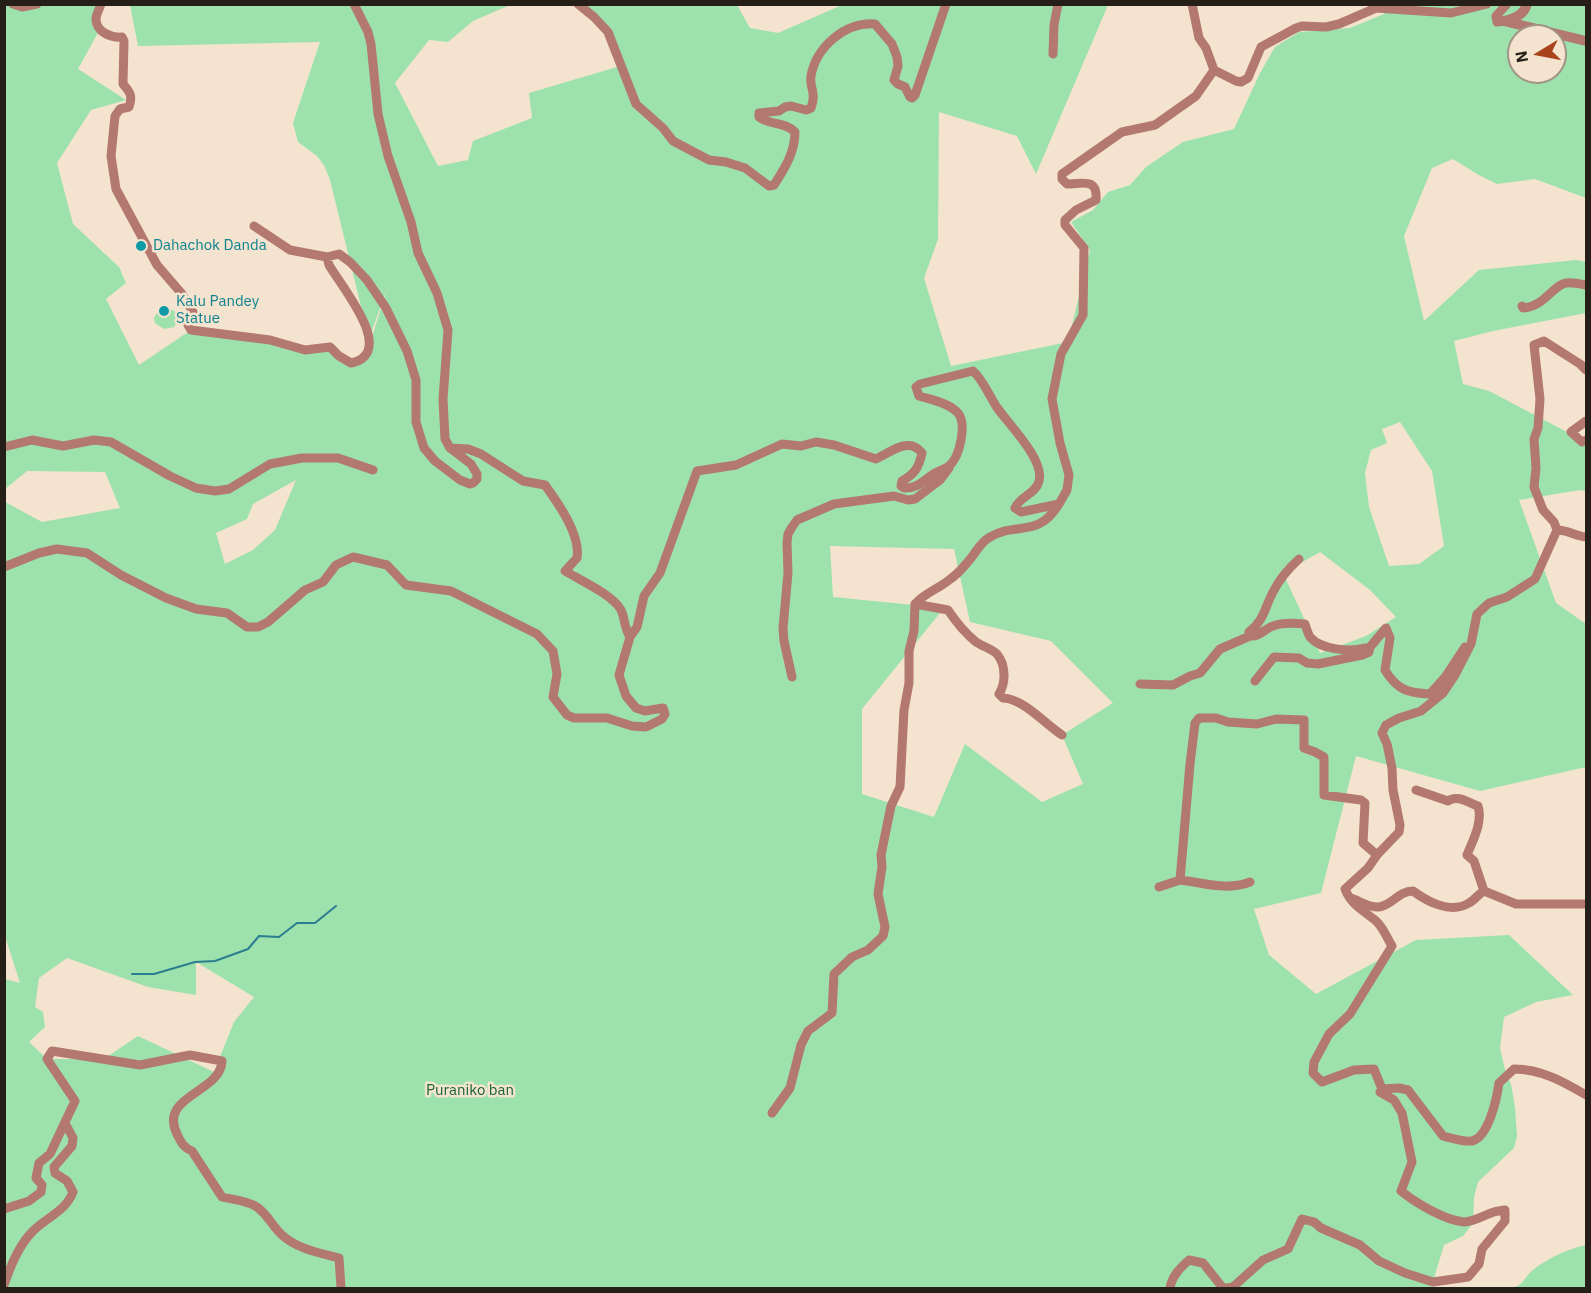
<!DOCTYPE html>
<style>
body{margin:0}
#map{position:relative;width:1591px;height:1293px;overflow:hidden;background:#f3e3cf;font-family:"IBM Plex Sans",sans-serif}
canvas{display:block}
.frame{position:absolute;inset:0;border:6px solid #251f18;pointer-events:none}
.north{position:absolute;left:1507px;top:24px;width:60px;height:60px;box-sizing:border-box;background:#f3e3cf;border:2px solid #a19586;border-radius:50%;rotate:260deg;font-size:16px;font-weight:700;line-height:24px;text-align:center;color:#251f18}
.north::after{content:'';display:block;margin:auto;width:21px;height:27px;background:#a9431c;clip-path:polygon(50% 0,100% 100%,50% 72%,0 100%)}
</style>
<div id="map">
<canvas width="1591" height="1293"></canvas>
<div class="frame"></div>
<div class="north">N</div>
</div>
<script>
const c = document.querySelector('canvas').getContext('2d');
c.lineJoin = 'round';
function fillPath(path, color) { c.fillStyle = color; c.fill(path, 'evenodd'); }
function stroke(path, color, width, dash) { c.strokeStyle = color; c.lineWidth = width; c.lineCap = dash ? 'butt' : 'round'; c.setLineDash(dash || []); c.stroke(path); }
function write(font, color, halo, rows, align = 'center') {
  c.font = font + ' "IBM Plex Sans",sans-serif'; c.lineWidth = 5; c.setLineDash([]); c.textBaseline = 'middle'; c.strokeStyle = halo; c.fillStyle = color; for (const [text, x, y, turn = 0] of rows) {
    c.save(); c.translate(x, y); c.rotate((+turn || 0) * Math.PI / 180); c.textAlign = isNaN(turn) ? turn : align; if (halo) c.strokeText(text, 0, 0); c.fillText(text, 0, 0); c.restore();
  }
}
const green = new Path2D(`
 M 5,5 L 96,5 L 100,29 L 78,69 L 126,100 L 91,110 L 57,163 L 73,224 L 119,267 L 126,283 L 106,299 L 139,365 L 191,330 L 305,350 L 330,347 L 351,363 L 366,356 L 388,286 L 369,339 L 330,180 L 324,165 L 317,156 L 298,142 L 293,123 L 320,42 L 138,46 L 130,5 L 510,5 L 473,21 L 448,42 L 429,40 L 395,83 L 438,166 L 468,160 L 473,141 L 532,118 L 529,93 L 617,67 L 608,32 L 577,5 L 737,5 L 750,28 L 778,33 L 842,5 L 1108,5 L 1036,174 L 1017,136 L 939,112 L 938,239 L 924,278 L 951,366 L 1068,342 L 1090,250 L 1071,222 L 1093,210 L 1108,192 L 1130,185 L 1146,167 L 1183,142 L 1234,129 L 1260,73 L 1275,47 L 1299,32 L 1350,28 L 1384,14 L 1383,5 L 1586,5 L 1586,198 L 1535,179 L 1497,184 L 1477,174 L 1453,159 L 1432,168 L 1404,236 L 1424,321 L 1479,270 L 1576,260 L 1586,262 L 1586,313 L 1493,331 L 1454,341 L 1463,384 L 1489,391 L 1586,442 L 1586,491 L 1580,490 L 1519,500 L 1556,603 L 1586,624 L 1586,767 L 1480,791 L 1356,756 L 1321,893 L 1254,909 L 1269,955 L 1316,994 L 1416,940 L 1509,935 L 1573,995 L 1536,1002 L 1504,1017 L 1500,1048 L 1506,1074 L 1511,1084 L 1515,1107 L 1517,1136 L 1514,1148 L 1478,1182 L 1474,1197 L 1473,1223 L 1463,1236 L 1444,1245 L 1431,1288 L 5,1288 L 5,979 L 20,983 L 4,933 L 5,502 L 42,522 L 120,508 L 105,472 L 27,471 L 5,489 ZM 1519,36 L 1555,36 L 1555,72 L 1519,72 ZM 1400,422 L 1432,471 L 1444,546 L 1419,564 L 1389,566 L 1369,507 L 1365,473 L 1371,450 L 1387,443 L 1382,429 ZM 296,480 L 275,530 L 253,550 L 225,564 L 216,533 L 247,519 L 253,504 ZM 830,546 L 954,549 L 970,622 L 1051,641 L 1113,703 L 1062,735 L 1083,784 L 1042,802 L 965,744 L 934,817 L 862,794 L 862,709 L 944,608 L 833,597 ZM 1320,552 L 1370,590 L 1396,617 L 1366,636 L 1320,653 L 1283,573 ZM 67,958 L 148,987 L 196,995 L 196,962 L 254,997 L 234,1022 L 214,1072 L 138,1036 L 104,1059 L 47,1059 L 29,1042 L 45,1027 L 43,1012 L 35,1007 L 39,978 Z
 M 168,308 L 178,313 L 180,317 L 174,327 L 164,329 L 155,323 L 154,318 L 159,310 Z
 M 1586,1245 L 1586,1288 L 1511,1288 C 1525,1285 1523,1278 1533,1270 C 1546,1259 1570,1248 1586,1245 Z`);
const stream = new Path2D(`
 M 132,974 L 154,974 L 195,962 L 215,961 L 248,949 L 259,936 L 279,937 L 297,923 L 315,923 L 336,906`);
const minor = new Path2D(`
 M 13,4 L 22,7 L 37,4
 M 101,4 C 100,8 96,14 96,19 C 96,32 111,38 122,37 L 124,41 L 123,84 C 130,92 133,96 129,107 L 120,109 L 115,116 L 111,156 L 116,189 L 157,265 L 182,294 L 193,312 L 188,325 L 191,330 L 270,340 L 305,350 L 330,347 L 339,356 L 351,363 C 398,353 341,286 329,265 L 327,257
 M 578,4 L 594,17 L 608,32 L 636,104 L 663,128 L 673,141 L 709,160 L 726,162 L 745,168 L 769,186 L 774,185 C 785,168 795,152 795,132 C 786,122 769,125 759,117 L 759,113 L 779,111 L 785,107 L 791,106 L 806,110 L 811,108 C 817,91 809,89 811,76 C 816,47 845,22 875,24 L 892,44 L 897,57 L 898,66 L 894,80 L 898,84 L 905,87 L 910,97 L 912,98 L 915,95 L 946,4
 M 1192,4 L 1199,38 L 1206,48 L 1214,70
 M 1504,21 L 1497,22 L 1496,16 L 1507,4
 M 1053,54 L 1054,25 L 1058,4
 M 254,226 L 290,250 L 327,257 L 339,254 L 350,262 L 367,280 L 386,308 L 407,351 L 416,380 L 416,422 L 424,448 L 435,461 L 460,480 L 470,484 L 473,483 L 477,479 L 477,474 L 471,464 L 450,448 L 445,439 L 443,399 L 448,330 L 437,293 L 418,253 L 411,222 L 388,156 L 378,114 L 371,44 L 368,32 L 354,4
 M 1522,306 L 1523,308 C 1544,307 1553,285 1566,283 C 1572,282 1581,284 1586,285
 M 1586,370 L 1580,364 L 1544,341 L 1534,345 L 1540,399 L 1538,428 L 1534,439 L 1536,468 L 1534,487 L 1543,510 L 1554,522 L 1557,530 L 1535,579 L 1507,597 L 1489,603 L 1477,614 L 1471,644 L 1455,675 L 1443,693 L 1421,711 L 1399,718 L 1386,725 L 1382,733 L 1387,744 L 1392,768 L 1393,790 L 1400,825 L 1399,832 L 1377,855 L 1368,868 L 1345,889 C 1351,905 1363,910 1376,921 C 1383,927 1387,938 1392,946 L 1350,1014 L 1329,1034 L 1314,1062 L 1313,1073 L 1322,1082 L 1354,1070 L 1374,1069 L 1382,1089 L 1399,1088 L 1408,1090 L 1443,1136 C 1451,1138 1464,1142 1472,1141 C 1489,1137 1497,1097 1499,1083 L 1514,1069 C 1541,1069 1564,1082 1586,1095
 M 1586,421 L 1571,432 L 1582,442 L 1586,440
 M 4,447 L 32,440 L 63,446 L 94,440 L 111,442 L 170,476 L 196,488 L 215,491 L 229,489 L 270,464 L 302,458 L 338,458 L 373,470
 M 450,448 L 468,449 L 481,454 L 523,481 L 545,485 C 558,503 581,535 577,558 L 565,571 C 580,580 613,595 621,610 C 625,618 624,628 630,637
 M 1557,530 C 1568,530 1575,536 1586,537
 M 1299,559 C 1288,569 1280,578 1273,592 C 1264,609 1265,619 1249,632 L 1250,636 C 1260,637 1264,629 1273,626 C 1283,622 1295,623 1305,624 C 1306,627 1308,634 1310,637 C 1321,650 1350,652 1365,648
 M 4,567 L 39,553 L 57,549 L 87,553 L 121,575 L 166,598 L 196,609 L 227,613 L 247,627 L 258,627 L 268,622 L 305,590 L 323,582 L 336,565 L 353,557 L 387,565 L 406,585 L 451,591 L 537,634 L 553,651 L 557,674 L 553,697 L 567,715 L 574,718 L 607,718 L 632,726 L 646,727 L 662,719 L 665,714 L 663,708 L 645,711 L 636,708 L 626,696 L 619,675 L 630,637 L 637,627 L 644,596 L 660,573 L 697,471 L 736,465 L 782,444 L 801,446 L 816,442 L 834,445 L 876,459 C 891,452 909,436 922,453 C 919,467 915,474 902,481 L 901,486 L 904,488 C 919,489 925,478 937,472 C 940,470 946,469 949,466 C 960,457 967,424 958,413 C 949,403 932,400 919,396 L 916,387 L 920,384 L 973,371 C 983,380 989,395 996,406 C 1007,423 1045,459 1039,481 C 1036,494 1020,496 1015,508 L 1021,512 L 1059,504 L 1067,490 L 1069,475 L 1060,443 L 1052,399 L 1061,354 L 1083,315 L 1084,248 L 1065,225 L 1065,220 L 1076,210 L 1096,200 C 1098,177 1082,184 1067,184 L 1062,179 L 1062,174 L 1122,132 L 1155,125 L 1196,96 L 1214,70 L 1236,81 L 1241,82 L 1248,78 L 1261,47 L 1296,28 L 1302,26 L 1326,27 L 1339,24 L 1376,8 L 1451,13 L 1487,4
 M 915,604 L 948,610 C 956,622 965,633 976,642 C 982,646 992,649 997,654 C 1006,665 1006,683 999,694 L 1003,698 C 1024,699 1045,724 1062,735
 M 792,677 L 784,641 L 783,628 L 788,573 L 787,543 L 788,534 L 792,527 L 797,520 L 834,504 L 894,496 L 908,500 L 915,499 L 940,480 L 949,468
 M 1255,681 L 1274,657 L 1299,658 L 1307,663 L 1318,664 L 1362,655 L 1369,652 L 1370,647 L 1386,628 L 1390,638 L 1385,670 C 1397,690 1408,693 1430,694 L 1446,676 L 1465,647
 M 1140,684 L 1173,685 L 1190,676 L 1200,673 L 1220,649 L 1250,636
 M 1416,790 L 1448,801 C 1457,794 1469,803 1478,806 C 1483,822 1473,840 1467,855 L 1474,861 L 1484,891
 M 1180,880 C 1205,883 1226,891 1250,882
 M 1159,887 L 1180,880 L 1190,764 L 1195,723 L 1199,718 L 1216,718 L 1228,722 L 1257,724 L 1276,719 L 1304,720 L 1304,748 L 1315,752 L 1324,757 L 1324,795 L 1361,800 L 1365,803 L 1363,843 L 1377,855
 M 1351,898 C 1360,901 1369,908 1379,907 C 1393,905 1398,891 1413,891 C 1428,902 1451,914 1469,903 C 1475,900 1478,894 1484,891 L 1516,904 L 1586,904
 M 772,1113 L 790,1088 L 801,1045 L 808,1031 L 832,1013 L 834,974 L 852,957 L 868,950 L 883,936 L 885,927 L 878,894 L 882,867 L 881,855 L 891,806 L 900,787 L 904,710 L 909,683 L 909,651 L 914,631 L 915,604 C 925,593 938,589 949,580 C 955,576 961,570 966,564 C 975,555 979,543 990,537 C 1018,521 1037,539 1059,504
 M 4,1209 L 29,1201 L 41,1192 L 42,1185 L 36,1178 L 39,1163 L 50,1154 L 75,1101 L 47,1059 L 52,1051 L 140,1065 L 190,1055 L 222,1061 C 221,1093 158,1095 177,1134 C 181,1142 183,1147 192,1151 L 222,1197 C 234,1200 246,1200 257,1207 C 268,1215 273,1227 282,1235 C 297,1249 320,1253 339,1258 L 341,1288
 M 4,1285 C 11,1265 19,1245 33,1231 C 47,1217 66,1211 73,1192 L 67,1181 L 55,1173 L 54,1167 L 72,1146 L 73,1138 L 65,1123
 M 1170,1288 C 1172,1276 1180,1268 1189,1260 L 1203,1263 L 1223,1288
 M 1227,1288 L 1233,1287 L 1263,1260 L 1288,1249 L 1302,1219 L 1314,1222 L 1321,1228 L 1360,1245 L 1379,1261 L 1405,1273 L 1433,1282 L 1468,1277 L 1479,1264 L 1482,1249 L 1505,1221 L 1505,1210 C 1500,1211 1495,1211 1491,1213 C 1483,1216 1473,1222 1464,1222 C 1444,1220 1416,1203 1401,1191 L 1412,1162 L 1402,1113 L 1394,1100 L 1380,1092 L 1382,1089`);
const tertiary = new Path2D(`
 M 1504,21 L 1586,41
 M 1504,21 C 1514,19 1524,15 1527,4`);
const markers = [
 [141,246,6,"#0f9aa8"],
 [164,311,6,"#0f9aa8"]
];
const cultureNames = [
 ["Dahachok Danda",153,246],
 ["Kalu Pandey",176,302],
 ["Statue",176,319]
];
const parkNames = [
 ["Puraniko ban",470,1091]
];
fillPath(green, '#9de2ac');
stroke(stream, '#2d7d90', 2);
stroke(minor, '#b37870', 9);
stroke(tertiary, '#b37870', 10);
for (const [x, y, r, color] of markers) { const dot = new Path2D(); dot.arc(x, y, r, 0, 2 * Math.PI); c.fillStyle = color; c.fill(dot); stroke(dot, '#f3e3cf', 2); }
write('15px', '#0d838f', '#f3e3cf', cultureNames, 'left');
write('15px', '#176532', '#f3e3cf', parkNames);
</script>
